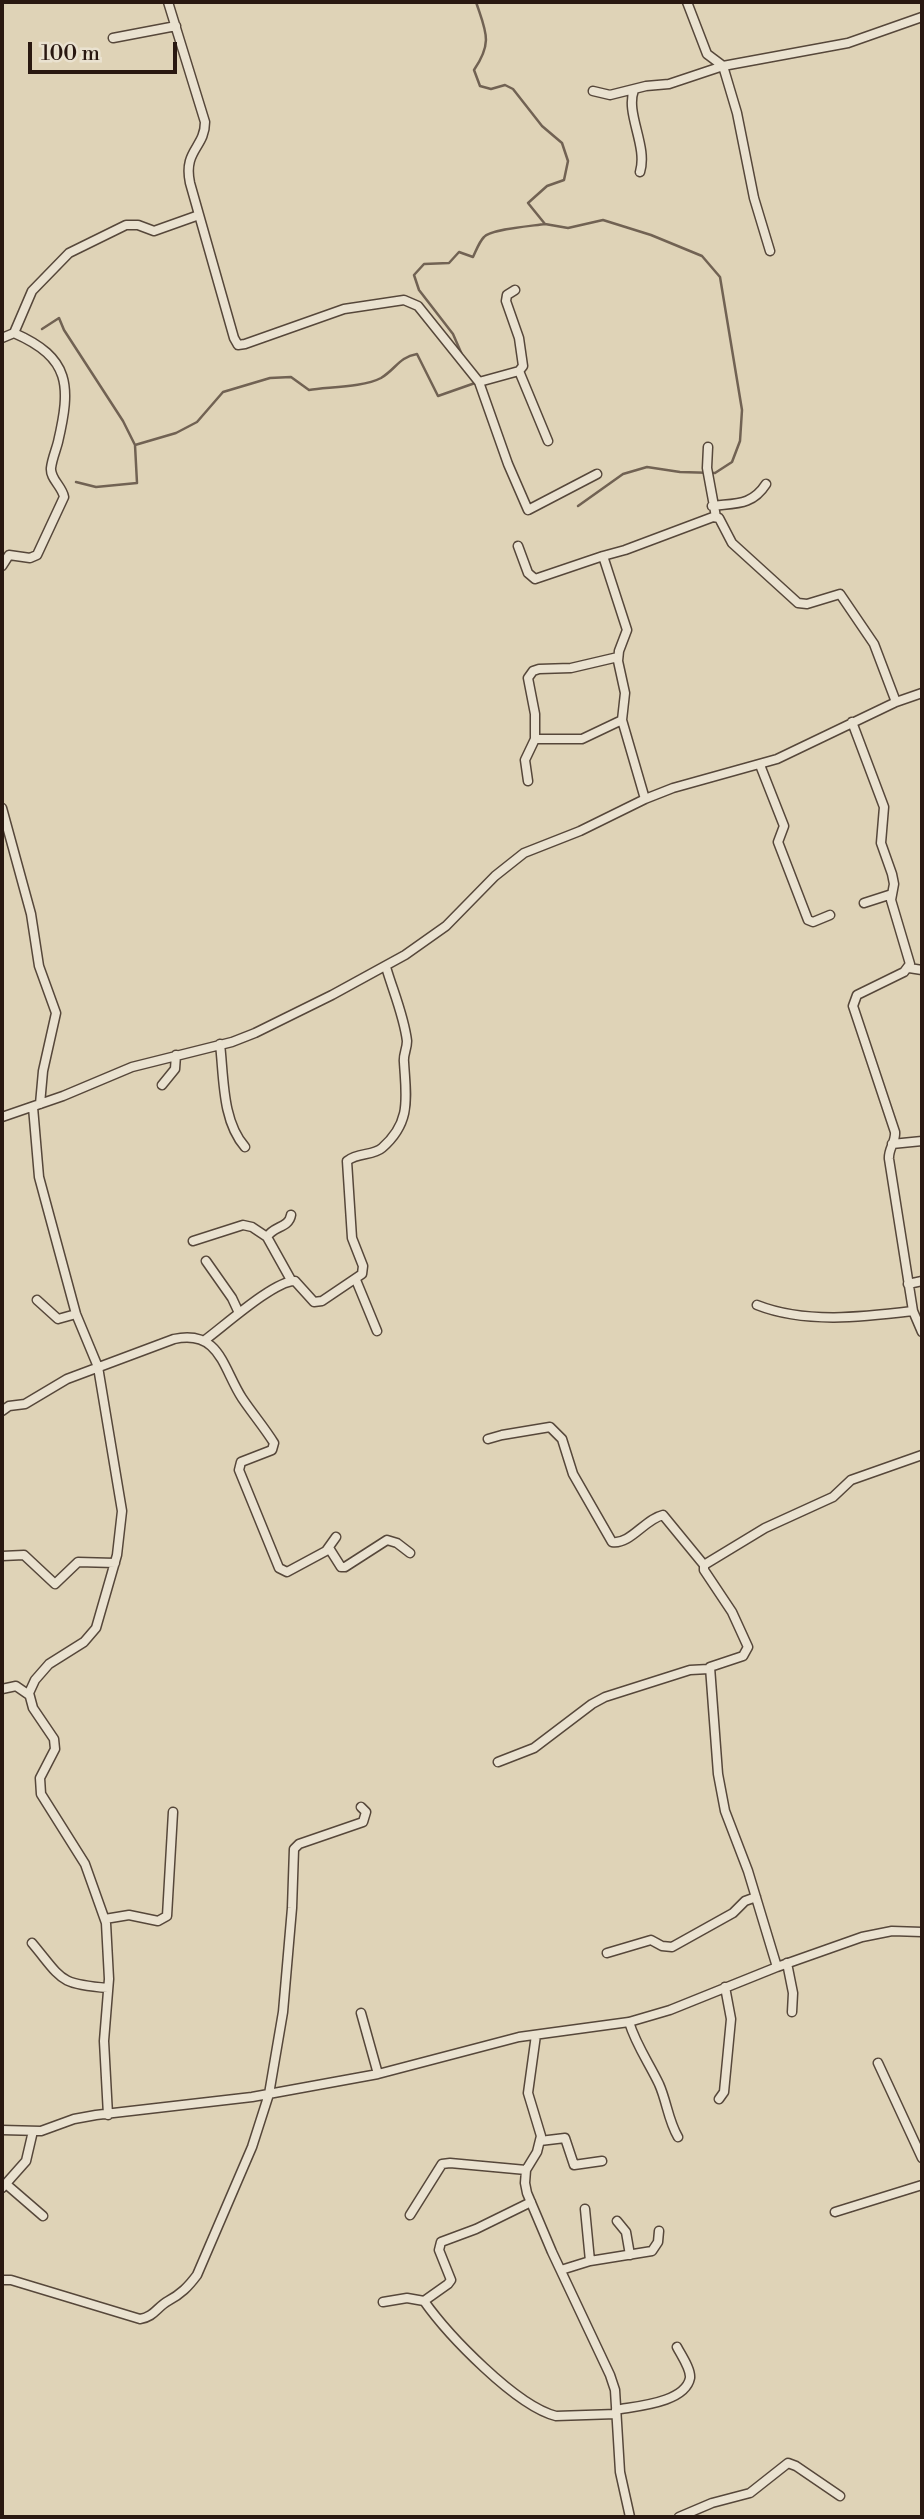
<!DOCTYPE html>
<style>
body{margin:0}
#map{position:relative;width:924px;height:2519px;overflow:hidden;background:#dfd3b7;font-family:"Libre Bodoni",serif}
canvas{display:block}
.frame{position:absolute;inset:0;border:4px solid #291811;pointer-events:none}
.scale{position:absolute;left:28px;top:42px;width:149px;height:32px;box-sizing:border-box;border:4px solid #291811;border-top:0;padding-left:9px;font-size:21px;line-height:24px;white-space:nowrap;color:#291811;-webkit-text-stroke:5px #eae2d0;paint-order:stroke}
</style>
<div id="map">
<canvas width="924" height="2519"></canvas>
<div class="frame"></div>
<div class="scale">100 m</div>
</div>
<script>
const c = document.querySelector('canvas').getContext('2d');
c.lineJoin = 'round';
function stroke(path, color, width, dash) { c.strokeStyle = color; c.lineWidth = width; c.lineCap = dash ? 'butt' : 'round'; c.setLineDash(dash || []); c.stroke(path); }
const stream = new Path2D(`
 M 476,2 C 486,32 493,42 474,70 L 480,86 L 491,89 L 505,85 L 513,89 L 542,126 L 562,143 L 568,161 L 564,180 L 547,186 L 528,203 L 545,224 L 568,228 L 603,220 L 651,235 L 702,256 L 720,277 L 742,410 L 740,441 L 732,462 L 715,473 L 680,472 L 647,467 L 623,474 L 578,506
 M 42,329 L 59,318 L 64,330 L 123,421 L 135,445 L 137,483 L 96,487 L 76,482
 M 463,357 L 453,334 L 419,290 L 414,275 L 424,264 L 449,263 L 459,252 L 473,257 C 476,251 479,242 484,237 C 491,229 532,226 545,224
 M 135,445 L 176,433 L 197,422 L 223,392 L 270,378 L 291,377 L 309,390 C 329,387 364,387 381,378 C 396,369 399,357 417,354 L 438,396 L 475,383 L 473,379`);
const street = new Path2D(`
 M 168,2 L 205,122 C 205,148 183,150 190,183 L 234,338 L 238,345 L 245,344 L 344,309 L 404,300 L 418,306 L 479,382 L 519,371 L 523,366 L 519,338 L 506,301 L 507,295 L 515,290
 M 687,2 L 707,54 L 723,66 L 737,113 L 754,198 L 770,251
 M 113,38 L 176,26
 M 634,90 C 625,113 648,146 640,172
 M 593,91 L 610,95 L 646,86 L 669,84 L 723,66 L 848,43 L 922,17
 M 2,338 L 14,333 L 32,291 L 69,253 L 126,225 L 138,225 L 154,231 L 199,215
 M 519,371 L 548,441
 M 479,382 L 508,464 L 528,510 L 597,474
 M 708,447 L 707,468 L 716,517
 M 712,506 C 735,503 752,506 766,484
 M 518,546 L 528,573 L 535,579 L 603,556
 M 2,566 L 9,555 L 30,558 L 37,555 L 64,497 C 62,486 50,479 51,468 C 52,459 56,450 58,442 C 71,386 71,358 14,333
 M 852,722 L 884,807 L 881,843 L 892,874 L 894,884 L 891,900 L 910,964 L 904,972 L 857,995 L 853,1006 L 895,1132 C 896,1142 888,1149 889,1159 L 913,1311 L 922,1332
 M 535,739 L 582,739 L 622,720
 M 760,765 L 784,826 L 778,842 L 808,920 L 813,922 L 830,915
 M 528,781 L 525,760 L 535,739 L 535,714 L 528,678 L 533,671 L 539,669 L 571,668 L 618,657
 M 645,799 L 622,720 L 625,693 L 618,661 L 619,651 L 627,630 L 603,556 L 625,550 L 713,517 L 719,518 L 732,543 L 798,603 L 807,604 L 840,594 L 874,644 L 896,702
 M 2,808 L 31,914 L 39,966 L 56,1013 L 43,1071 L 40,1104
 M 864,903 L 892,894
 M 909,968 L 922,970
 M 220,1044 C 224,1078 222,1121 245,1147
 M 162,1085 L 175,1069 L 176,1055
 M 33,1107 L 39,1177 L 76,1314 L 98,1367 L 122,1511 L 117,1555 L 96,1628 L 84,1642 L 49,1664 L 35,1680 L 29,1693 L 33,1708 L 54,1739 L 55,1749 L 40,1778 L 41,1794 L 85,1864 L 106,1923 L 109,1979 L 104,2041 L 108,2115
 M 2,1117 L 63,1096 L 132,1067 L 232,1042 L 255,1033 L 332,995 L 405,955 L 446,926 L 495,876 L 524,853 L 580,831 L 645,799 L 673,788 L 777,759 L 896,702 L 922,693
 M 892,1144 L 922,1141
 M 291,1215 C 289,1228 273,1226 267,1237 L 291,1280
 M 193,1241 L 243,1225 L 252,1227 L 267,1237
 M 206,1261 L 232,1298 L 239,1313
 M 356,1280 L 377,1331
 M 908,1284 L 922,1281
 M 37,1300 L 58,1319 L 76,1314
 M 757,1305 C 805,1324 863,1317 913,1311
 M 205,1340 C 223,1327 275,1280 295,1281 L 314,1302 L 322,1301 L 362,1274 L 363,1266 L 352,1238 L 347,1161 C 358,1152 373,1156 382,1148 C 412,1122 406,1097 404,1062 C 403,1055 407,1049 407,1041 C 404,1016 393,991 386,967
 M 2,1411 L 9,1406 L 25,1404 L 67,1379 L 174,1339 C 220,1329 223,1369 242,1398 C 252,1413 264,1427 274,1443 L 272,1450 L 241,1462 L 239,1470 L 279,1568 L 287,1572 L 326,1551 L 336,1537
 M 488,1439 L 502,1435 L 550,1427 L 562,1439 L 573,1474 L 612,1542 C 630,1545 645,1519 663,1515 L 704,1565
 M 329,1548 L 341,1567 L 345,1567 L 387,1540 L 397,1543 L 410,1553
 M 2,1556 L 24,1555 L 55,1584 L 78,1562 L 115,1563
 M 2,1689 L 16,1686 L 29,1695
 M 498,1762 L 534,1748 L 592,1704 L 605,1697 L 690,1670 L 709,1669
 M 105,1919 L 129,1915 L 158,1921 L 167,1916 L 173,1812
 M 32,1943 C 63,1980 58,1984 108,1988
 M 607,1953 L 651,1940 L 662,1946 L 672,1947 L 733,1913 L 745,1901 L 756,1897
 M 787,1963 L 793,1993 L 792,2012
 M 777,1967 L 748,1871 L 725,1811 L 718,1774 L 710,1667 L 743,1656 L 748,1647 L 732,1612 L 704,1570 L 704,1565 L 765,1528 L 833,1497 L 851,1480 L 922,1455
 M 361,2013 L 378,2074
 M 629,2022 C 636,2045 649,2063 659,2084 C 667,2102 668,2120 678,2137
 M 536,2035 L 528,2093 L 541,2136 L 537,2152 L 526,2170 L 525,2183 L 527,2193 L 552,2252 L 610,2375 L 615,2390 L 620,2472 L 630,2517
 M 878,2063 L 922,2158
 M 719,2099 L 724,2092 L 731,2019 L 725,1987
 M 2,2130 L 41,2131 L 74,2119 L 96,2115 L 252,2097 L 378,2074 L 519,2037 L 629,2022 L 670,2010 L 777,1967 L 862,1937 L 892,1931 L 922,1932
 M 540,2141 L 565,2138 L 574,2165 L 602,2161
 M 6,2184 L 43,2216
 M 2,2188 L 26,2161 L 33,2131
 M 585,2209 L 590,2261
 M 835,2212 L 922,2185
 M 410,2215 L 442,2164 L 450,2163 L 526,2170
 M 617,2221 L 626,2232 L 630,2255
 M 561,2270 L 590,2261 L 652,2251 L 658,2242 L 659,2231
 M 2,2280 L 11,2280 L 140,2319 C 154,2317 157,2307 168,2301 C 181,2294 188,2287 197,2275 L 252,2147 L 269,2094 L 283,2012 L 292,1908 L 294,1849 L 299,1844 L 363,1822 L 366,1812 L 361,1807
 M 424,2301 C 448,2335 516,2406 556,2416 L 616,2414
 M 383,2302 L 407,2298 L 424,2301 L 448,2284 L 451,2280 L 439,2250 L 441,2242 L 476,2229 L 531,2202
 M 616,2410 C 636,2406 685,2403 690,2378 C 691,2369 681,2355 677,2347
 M 679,2517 L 712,2503 L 750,2493 L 788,2463 L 796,2466 L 840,2496`);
stroke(stream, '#716253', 2.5);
stroke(street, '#56473a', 11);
stroke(street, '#eae2d0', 8);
</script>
